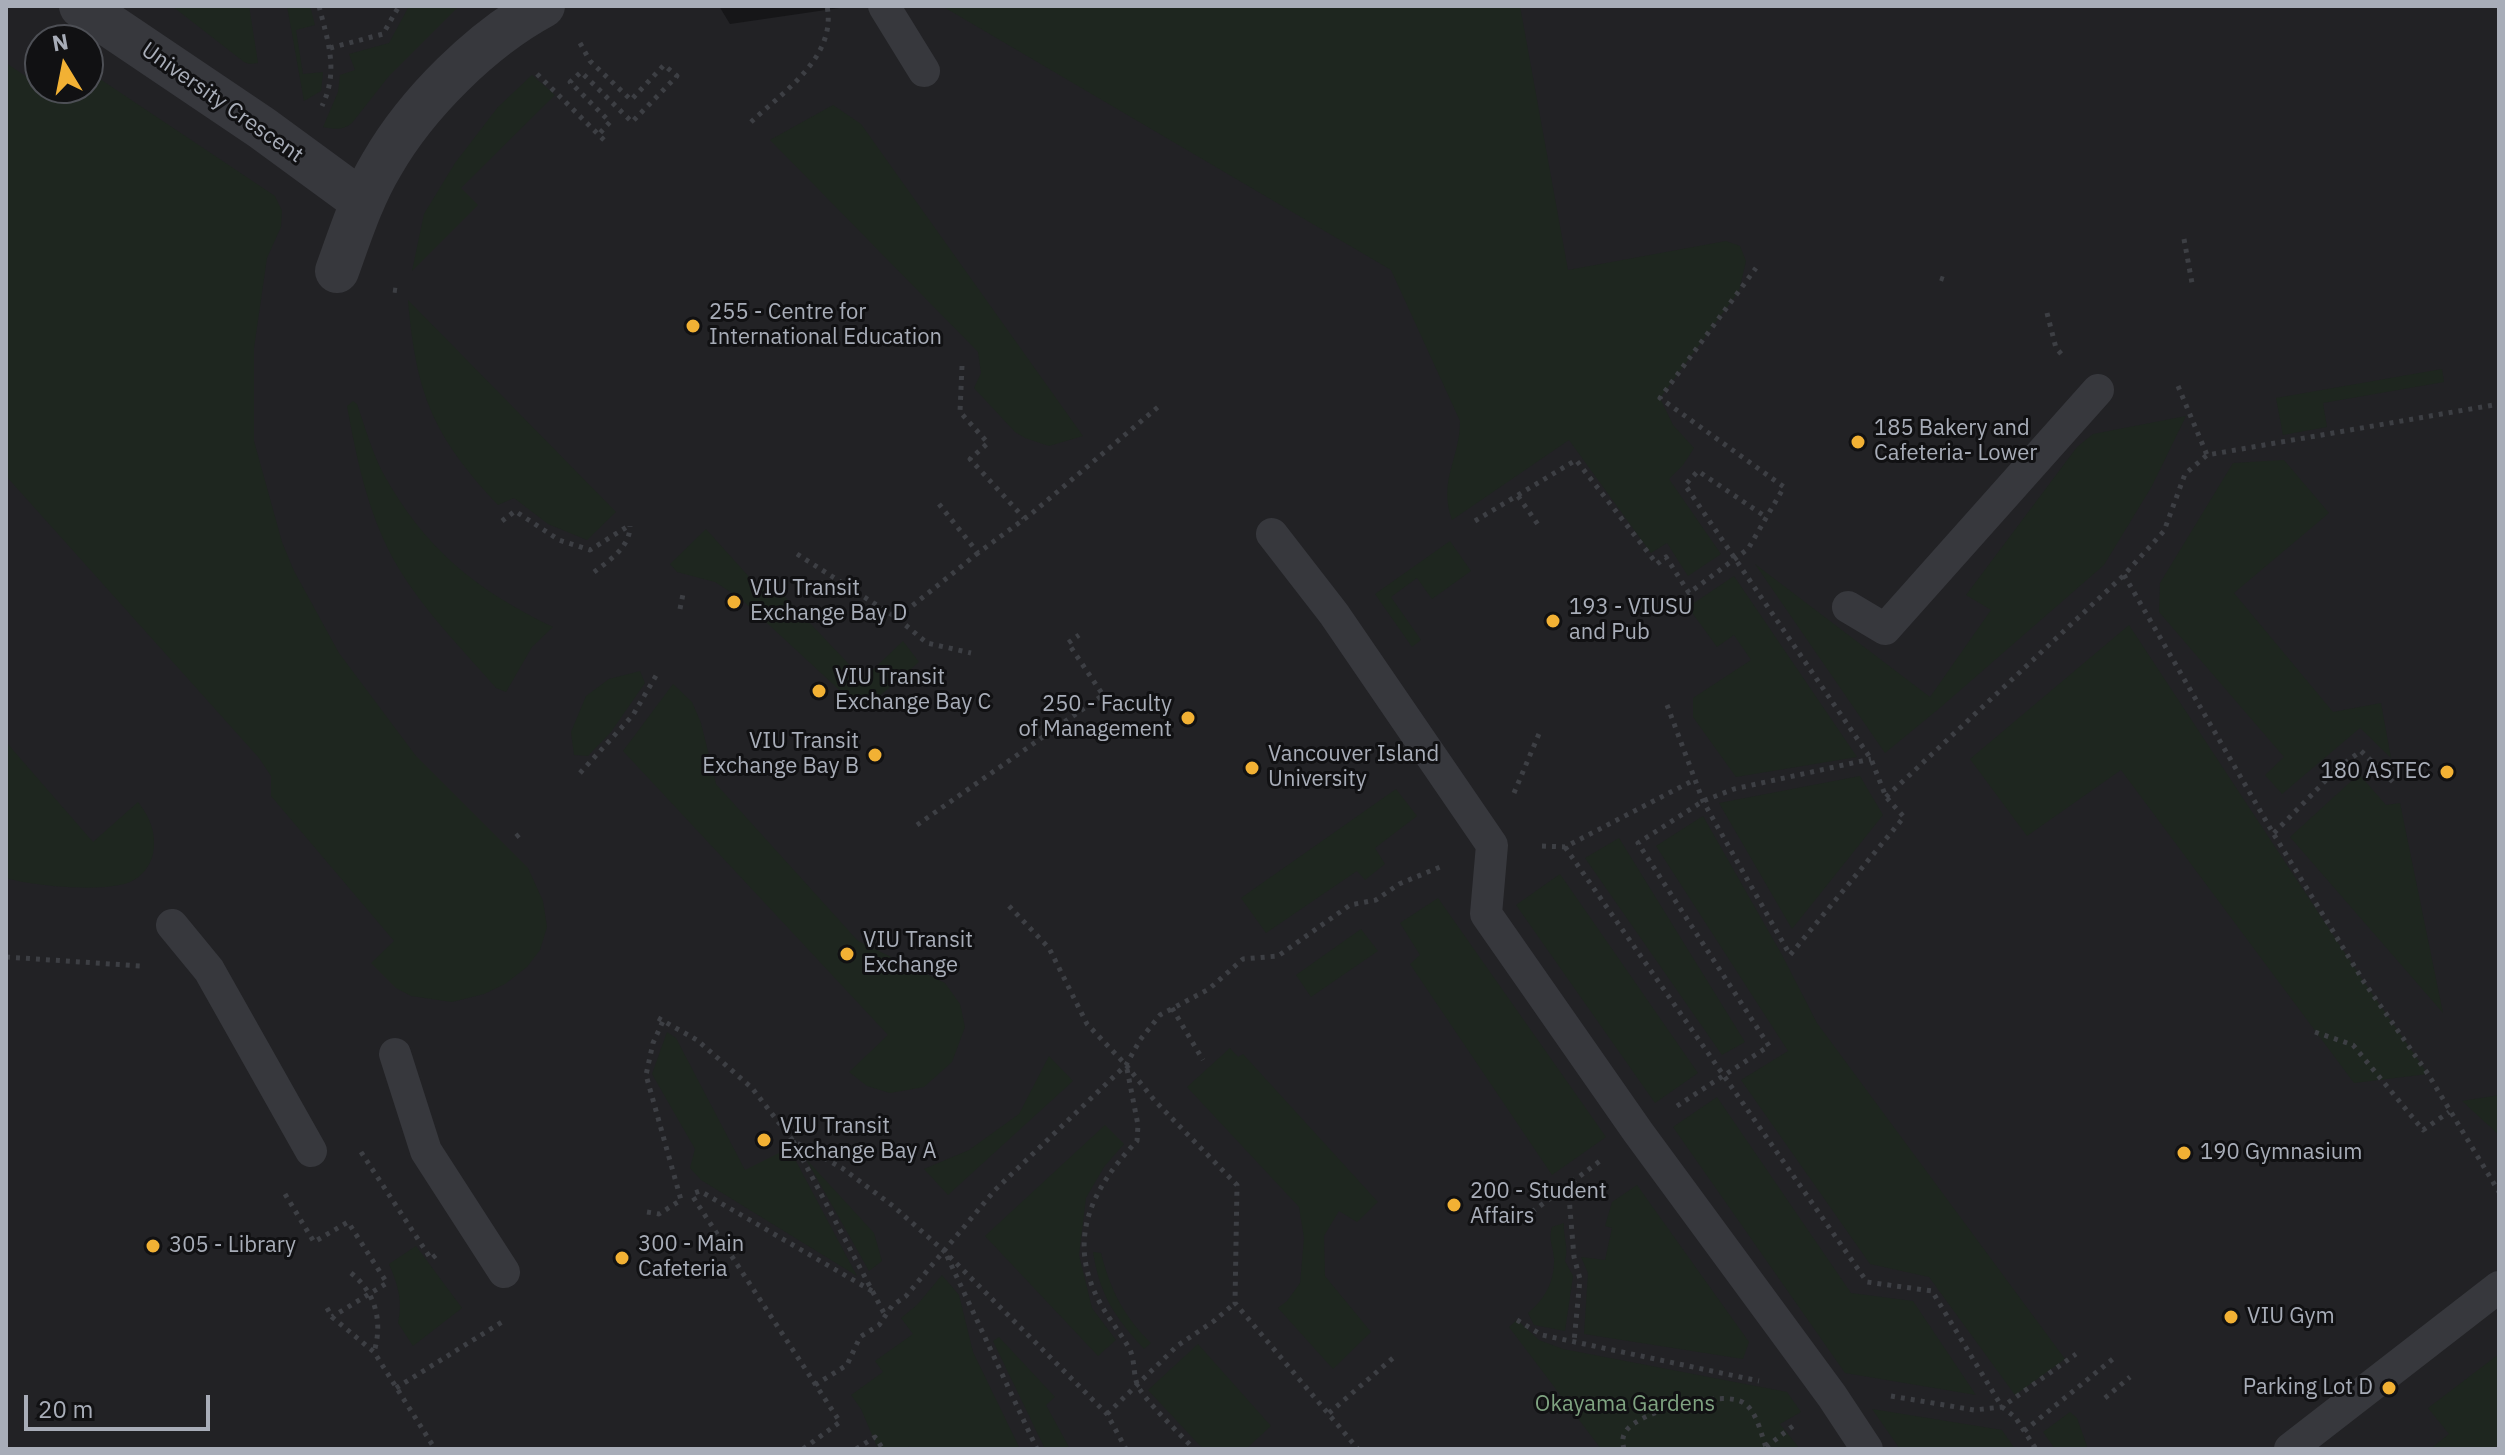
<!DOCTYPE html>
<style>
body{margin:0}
#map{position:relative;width:2505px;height:1455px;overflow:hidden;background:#161618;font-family:"IBM Plex Sans",sans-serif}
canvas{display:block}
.frame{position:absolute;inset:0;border:8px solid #a8adb8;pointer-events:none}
.north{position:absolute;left:24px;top:24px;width:80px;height:80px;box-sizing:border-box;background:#111113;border:2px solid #4d4f55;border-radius:50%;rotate:350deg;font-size:22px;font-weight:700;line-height:32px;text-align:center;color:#a8adb8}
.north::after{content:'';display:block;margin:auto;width:28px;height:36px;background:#f2b134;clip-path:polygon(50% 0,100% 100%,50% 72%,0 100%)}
.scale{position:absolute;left:24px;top:1395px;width:186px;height:36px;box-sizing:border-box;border:4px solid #a8adb8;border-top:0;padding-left:10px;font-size:24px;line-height:28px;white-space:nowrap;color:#a8adb8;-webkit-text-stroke:6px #111113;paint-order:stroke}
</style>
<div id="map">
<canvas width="2505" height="1455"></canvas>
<div class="frame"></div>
<div class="north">N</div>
<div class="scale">20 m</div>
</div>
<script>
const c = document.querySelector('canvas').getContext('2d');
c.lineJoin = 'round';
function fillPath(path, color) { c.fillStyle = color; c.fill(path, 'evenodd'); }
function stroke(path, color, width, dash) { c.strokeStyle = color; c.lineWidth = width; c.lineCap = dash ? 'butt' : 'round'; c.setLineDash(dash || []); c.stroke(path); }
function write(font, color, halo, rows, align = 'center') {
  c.font = font + ' "IBM Plex Sans",sans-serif'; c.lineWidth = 6; c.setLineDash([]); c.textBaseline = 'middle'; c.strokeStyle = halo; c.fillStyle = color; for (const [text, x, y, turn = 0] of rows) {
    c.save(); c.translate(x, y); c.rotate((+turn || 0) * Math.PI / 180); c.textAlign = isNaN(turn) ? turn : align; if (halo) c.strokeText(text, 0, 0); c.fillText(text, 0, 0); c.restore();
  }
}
const built = new Path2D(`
 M 6,6 L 719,6 L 730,24 L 853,6 L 2499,6 L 2499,1449 L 6,1449 ZM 40,40 L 88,40 L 88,88 L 40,88 Z`);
const green = new Path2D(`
 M 172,6 L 249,6 L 258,63 L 249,64 L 244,62 Z
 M 287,6 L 310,6 L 315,25 L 296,30 L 303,74 L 323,72 L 321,91 L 304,101 Z
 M 409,6 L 459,6 L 389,76 L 352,123 C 342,131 335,129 323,127 L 338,92 L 340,75 L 355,70 L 349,54 L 389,43 Z
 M 942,6 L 1520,6 L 1568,270 L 1726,241 L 1740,246 L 1746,261 L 1739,291 L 1660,398 L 1673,425 L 1694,448 L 1683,465 L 1669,479 L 1721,554 L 1688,576 L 1667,543 L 1651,553 L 1569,440 L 1452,520 C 1438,480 1460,459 1460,421 L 1391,270 Z
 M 6,63 L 57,97 L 64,88 L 88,88 L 88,71 L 275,196 L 282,211 L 281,227 L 267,258 L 254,348 L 254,441 L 282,542 L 294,571 L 339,653 L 416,756 L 528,868 L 543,901 L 547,927 L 540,950 L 527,967 L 505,984 L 484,994 L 452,1002 L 411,996 L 396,988 L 371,963 L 394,941 L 271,796 L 271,776 L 259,758 L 6,476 Z
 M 532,75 L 555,95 L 461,188 L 478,205 L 412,271 L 424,214 L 455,163 L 498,107 Z
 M 833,105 L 861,124 L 1083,436 L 1049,446 L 1025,438 L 1015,432 L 974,388 L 981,373 L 978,352 L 770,140 Z
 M 408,300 L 616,512 L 587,540 L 548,524 L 514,498 L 498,505 C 433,436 416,394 408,300 Z
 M 2442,369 L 2444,382 L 2323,403 L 2327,427 L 2283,435 L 2276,398 Z
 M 353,401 L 357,404 C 365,427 372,452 383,473 C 424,548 477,591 553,627 L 532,647 L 506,692 L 496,688 C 456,642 406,593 382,536 C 364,495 355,450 347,406 Z
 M 2186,416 L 2152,486 L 2104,565 L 1941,707 L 1885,753 L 1755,564 L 1930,697 L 1991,610 L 1966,595 L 2077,447 L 2093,434 Z
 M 2284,460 L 2329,513 L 2234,593 L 2333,712 L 2381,703 L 2391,758 L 2360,728 L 2282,794 L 2265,775 L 2284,757 L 2159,612 L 2160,583 L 2233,463 Z
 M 706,529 L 760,589 L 769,580 L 863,679 L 903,641 L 919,662 L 862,711 L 741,599 L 715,582 L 677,572 L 670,564 Z
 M 1450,541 L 1471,571 L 1432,599 L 1417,578 L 1391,597 L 1421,640 L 1412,647 L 1375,594 Z
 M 1734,576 L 1857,757 L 1736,777 L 1693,717 L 1693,698 L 1751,660 L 1734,635 L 1717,647 L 1688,607 Z
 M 2129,625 L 2364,982 L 2428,1074 L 2354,1083 L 2121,770 L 2027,836 L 1970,759 Z
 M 640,671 L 645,683 L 611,732 L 588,756 L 574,755 L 571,732 L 586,696 L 609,679 Z
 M 673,684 L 692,702 L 701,723 L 716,784 L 858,941 L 945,983 L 960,1004 L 965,1027 L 952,1062 L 924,1087 L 890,1093 L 867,1086 L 849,1072 L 888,1035 L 623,751 Z
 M 6,742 L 93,842 L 138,802 C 150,817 157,834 153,854 C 150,866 142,877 130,882 C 104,893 33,886 6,878 Z
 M 2359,774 L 2386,805 L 2400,803 L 2443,1013 L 2290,837 Z
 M 1860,776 L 1883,815 L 1792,929 L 1719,803 Z
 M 1396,789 L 1417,816 L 1375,848 L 1385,864 L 1365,880 L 1357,871 L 1266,933 L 1241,898 Z
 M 1703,816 L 1782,955 L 1817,1023 L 2065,1359 L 2015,1395 L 1929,1277 L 1870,1264 L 1741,1080 L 1788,1051 L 1656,846 Z
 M 1619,838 L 1745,1042 L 1722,1055 L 1585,858 Z
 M 1560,874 L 1698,1073 L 1655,1103 L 1516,905 Z
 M 1438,898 L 1606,1137 L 1552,1175 L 1410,964 L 1420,955 L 1400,923 Z
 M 1361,929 L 1378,951 L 1311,997 L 1296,975 Z
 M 667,1032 L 676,1038 L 745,1170 L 789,1148 L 857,1276 L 701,1180 L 690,1168 L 695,1149 L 652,1074 Z
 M 1230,1048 L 1238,1057 L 1243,1054 L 1378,1202 L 1357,1222 L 1339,1211 L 1324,1236 L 1325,1276 L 1371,1332 L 1333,1369 L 1278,1308 L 1287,1301 L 1300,1283 L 1304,1238 L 1299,1207 L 1187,1087 Z
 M 1049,1056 L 1073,1081 L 948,1195 L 924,1169 L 969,1150 L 1019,1114 Z
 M 2499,1095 L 2499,1135 L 2462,1101 Z
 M 1717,1097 L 1851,1293 L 1913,1301 L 1976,1395 L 1845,1373 L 1673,1127 Z
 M 1105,1125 L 1124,1144 L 1104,1167 L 1086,1198 L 1079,1255 L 1092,1308 L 1116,1340 L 1098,1356 L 985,1236 Z
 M 806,1159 L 874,1233 L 882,1261 L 869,1271 Z
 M 1637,1185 L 1749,1342 L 1743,1359 L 1584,1334 L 1588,1273 L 1581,1257 L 1605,1260 L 1612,1228 L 1605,1226 L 1612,1202 Z
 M 1564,1223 C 1563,1237 1569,1247 1565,1261 L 1573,1276 L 1565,1331 L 1534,1325 L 1528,1313 C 1545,1299 1555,1281 1554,1258 C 1553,1246 1548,1239 1552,1227 Z
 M 416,1246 L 462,1308 L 413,1346 L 398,1323 C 403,1301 398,1285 389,1264 Z
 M 1093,1252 L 1101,1253 C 1110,1289 1124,1317 1151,1343 L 1144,1349 C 1115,1317 1100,1296 1093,1252 Z
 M 942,1275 L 959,1295 L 973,1352 L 1020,1449 L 912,1449 L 910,1446 L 906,1449 L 878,1449 L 861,1409 L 851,1395 L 883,1372 L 875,1361 L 913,1334 L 901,1318 L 917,1305 Z
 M 1517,1320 L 1539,1340 L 1563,1349 L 1787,1392 L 1801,1412 L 1780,1424 L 1800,1449 L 1601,1449 L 1509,1327 Z
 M 999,1337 L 1055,1397 L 1046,1405 L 1070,1449 L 1045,1449 L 993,1341 Z
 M 1198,1344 L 1271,1426 L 1246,1449 L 1203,1449 L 1148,1390 Z
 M 2499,1354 L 2499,1449 L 2430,1449 L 2449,1434 L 2428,1408 Z
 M 1872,1409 L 2002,1430 L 2015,1449 L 1900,1449 Z
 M 2070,1412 L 2077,1418 L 2088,1449 L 2055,1449 L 2043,1432 Z`);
const path = new Path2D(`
 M 319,6 C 328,42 339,71 322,106
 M 580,43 L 590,61 L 631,100 L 664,65 L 677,76 L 632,122 L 581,72 L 570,82 L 610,122 L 599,134
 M 330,48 L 383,34 L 399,6
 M 537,74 L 605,141
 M 751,122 C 784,91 837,57 827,6
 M 2184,239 L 2192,283
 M 1940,278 L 1946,280
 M 393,290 L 400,291
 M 2047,313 L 2056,348 L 2063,356
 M 962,366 L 960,412 L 988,443 L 970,459 L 1024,518
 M 2178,386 L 2207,455
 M 1518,496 L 1539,526
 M 939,504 L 978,553 L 1031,514 L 1158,407
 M 502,521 L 515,511 L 559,540 L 590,550 L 630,525
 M 1475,521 L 1576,460 L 1657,564 L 1666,557 L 1689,593 L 1748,549 L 1784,487 L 1660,398 L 1756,268
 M 797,554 L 897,618 L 927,643 L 971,653
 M 594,572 C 610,560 630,547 630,526
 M 2124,575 L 2273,833 L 2364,982 L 2428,1074 L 2499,1192
 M 680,609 L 683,594
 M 897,618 L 978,553
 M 1667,705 L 1703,801 L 1790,955 L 1904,817 L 1886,797 L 1871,759 L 1685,485 L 1698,471 L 1766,517
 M 580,773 L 633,715 L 657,674
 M 1514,793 L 1541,729
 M 1886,797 L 2124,575 L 2164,531 L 2185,474 L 2207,455 L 2499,404
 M 917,825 L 1103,695 L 1068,643 L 1079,635
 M 2274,833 L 2338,768 L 2361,751 L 2397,786
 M 516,837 L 522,832
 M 1542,846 L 1565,847 L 1694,780
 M 1565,847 L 1867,1282 L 1932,1291 L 2002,1407 L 2015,1417 L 2036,1449
 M 1009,906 L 1049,948 L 1087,1024 L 1126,1065 L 1155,1101 L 1237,1185 L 1235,1303 L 1358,1449
 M 6,957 L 141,966
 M 1172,1008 L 1203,1060
 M 658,1018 L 697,1040 L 752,1088 L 793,1141 L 842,1168 L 893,1206 L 944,1251 L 1107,1414 L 1126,1449
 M 2315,1032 L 2353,1045 L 2423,1130 L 2449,1112
 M 1127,1069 L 1138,1125 L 1137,1141 C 1092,1188 1066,1239 1099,1301 C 1108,1318 1120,1332 1129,1348 C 1135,1359 1133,1372 1137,1384 C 1142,1398 1182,1436 1194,1449
 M 1677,1106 L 1769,1046 L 1638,843 L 1703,801 L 1734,789 L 1871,759
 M 793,1141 L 885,1315
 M 361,1152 L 431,1259 L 436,1255
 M 1568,1185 L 1574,1257 L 1580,1279 L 1574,1342
 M 285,1194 L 314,1242 L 348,1222 L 387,1283 L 332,1317
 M 647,1212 L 659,1214 L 681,1200 L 646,1075 L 653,1043 L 663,1021
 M 1532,1212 L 1600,1161
 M 947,1256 L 1037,1449
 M 327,1308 L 332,1317 L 374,1352 L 435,1449
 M 1517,1320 L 1542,1335 L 1759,1381
 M 815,1385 L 847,1365 L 860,1337 L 879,1325 L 892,1306 L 906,1296 L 995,1190 L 1126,1065 L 1140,1040 L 1160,1015 L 1209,989 L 1243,959 L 1278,956 L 1350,905 L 1376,900 L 1399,884 L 1440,867
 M 396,1388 L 502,1322
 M 1891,1396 L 1974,1410 L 2002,1407 L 2076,1354
 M 2105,1398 L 2130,1377
 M 1329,1413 L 1393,1358
 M 1107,1414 L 1177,1346 L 1214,1321 L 1235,1303
 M 2024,1431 L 2114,1358
 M 1766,1447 L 1793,1426
 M 803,1449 L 840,1422 L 693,1197 L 694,1193 L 700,1191 L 872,1291
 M 856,1449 L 875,1437 L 883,1449
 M 1624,1449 C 1622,1442 1622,1437 1626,1431 C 1639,1411 1724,1389 1744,1403 C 1757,1412 1761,1434 1766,1447`);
const service = new Path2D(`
 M 884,6 L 924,71
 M 1272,534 L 1334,614 L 1492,845 L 1486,914 L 1638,1132 L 1832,1396 L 1867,1449
 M 1848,607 L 1885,629 L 2098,390
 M 172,925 L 209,970 L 311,1151
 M 395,1054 L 426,1151 L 504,1272
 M 2290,1449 L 2499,1287`);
const minor = new Path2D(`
 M 81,6 L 262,128 L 363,202
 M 337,271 C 350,235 362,197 382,164 C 417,103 482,39 543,6`);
const pathBridge = new Path2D(`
 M 351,1273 C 376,1293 383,1322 374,1352`);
const markers = [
 [693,326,8,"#f2b134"],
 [1858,442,8,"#f2b134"],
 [734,602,8,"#f2b134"],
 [1553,621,8,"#f2b134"],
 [819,691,8,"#f2b134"],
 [1188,718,8,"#f2b134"],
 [875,755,8,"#f2b134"],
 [1252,768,8,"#f2b134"],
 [2447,772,8,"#f2b134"],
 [847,954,8,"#f2b134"],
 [764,1140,8,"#f2b134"],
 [2184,1153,8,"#f2b134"],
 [1454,1205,8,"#f2b134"],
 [153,1246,8,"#f2b134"],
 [622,1258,8,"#f2b134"],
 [2231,1317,8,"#f2b134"],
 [2389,1388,8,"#f2b134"]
];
const streetNames = [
 ["University Crescent",222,103,35]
];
const poiNames = [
 ["255 - Centre for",709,313],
 ["International Education",709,338],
 ["185 Bakery and",1874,429],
 ["Cafeteria- Lower",1874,454],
 ["VIU Transit",750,589],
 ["Exchange Bay D",750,614],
 ["193 - VIUSU",1569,608],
 ["and Pub",1569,633],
 ["VIU Transit",835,678],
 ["Exchange Bay C",835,703],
 ["250 - Faculty",1172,705,"right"],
 ["of Management",1172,730,"right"],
 ["VIU Transit",859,742,"right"],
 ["Exchange Bay B",859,767,"right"],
 ["Vancouver Island",1268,755],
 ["University",1268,780],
 ["180 ASTEC",2431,772,"right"],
 ["VIU Transit",863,941],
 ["Exchange",863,966],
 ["VIU Transit",780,1127],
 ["Exchange Bay A",780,1152],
 ["190 Gymnasium",2200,1153],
 ["200 - Student",1470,1192],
 ["Affairs",1470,1217],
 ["300 - Main",638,1245],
 ["Cafeteria",638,1270],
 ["305 - Library",169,1246],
 ["VIU Gym",2247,1317],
 ["Parking Lot D",2373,1388,"right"]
];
const parkNames = [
 ["Okayama Gardens",1625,1405]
];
fillPath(built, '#222225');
fillPath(green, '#1e261f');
stroke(path, '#3d3f44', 5, [4, 6]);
stroke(service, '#37383d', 32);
stroke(minor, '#37383d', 44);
stroke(pathBridge, '#3d3f44', 5, [4, 6]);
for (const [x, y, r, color] of markers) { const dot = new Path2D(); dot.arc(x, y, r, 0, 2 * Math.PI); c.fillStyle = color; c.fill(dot); stroke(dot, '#111113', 3); }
write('22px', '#a8adb8', '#111113', streetNames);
write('22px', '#a8adb8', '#111113', poiNames, 'left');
write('22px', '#7fa381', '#111113', parkNames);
</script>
